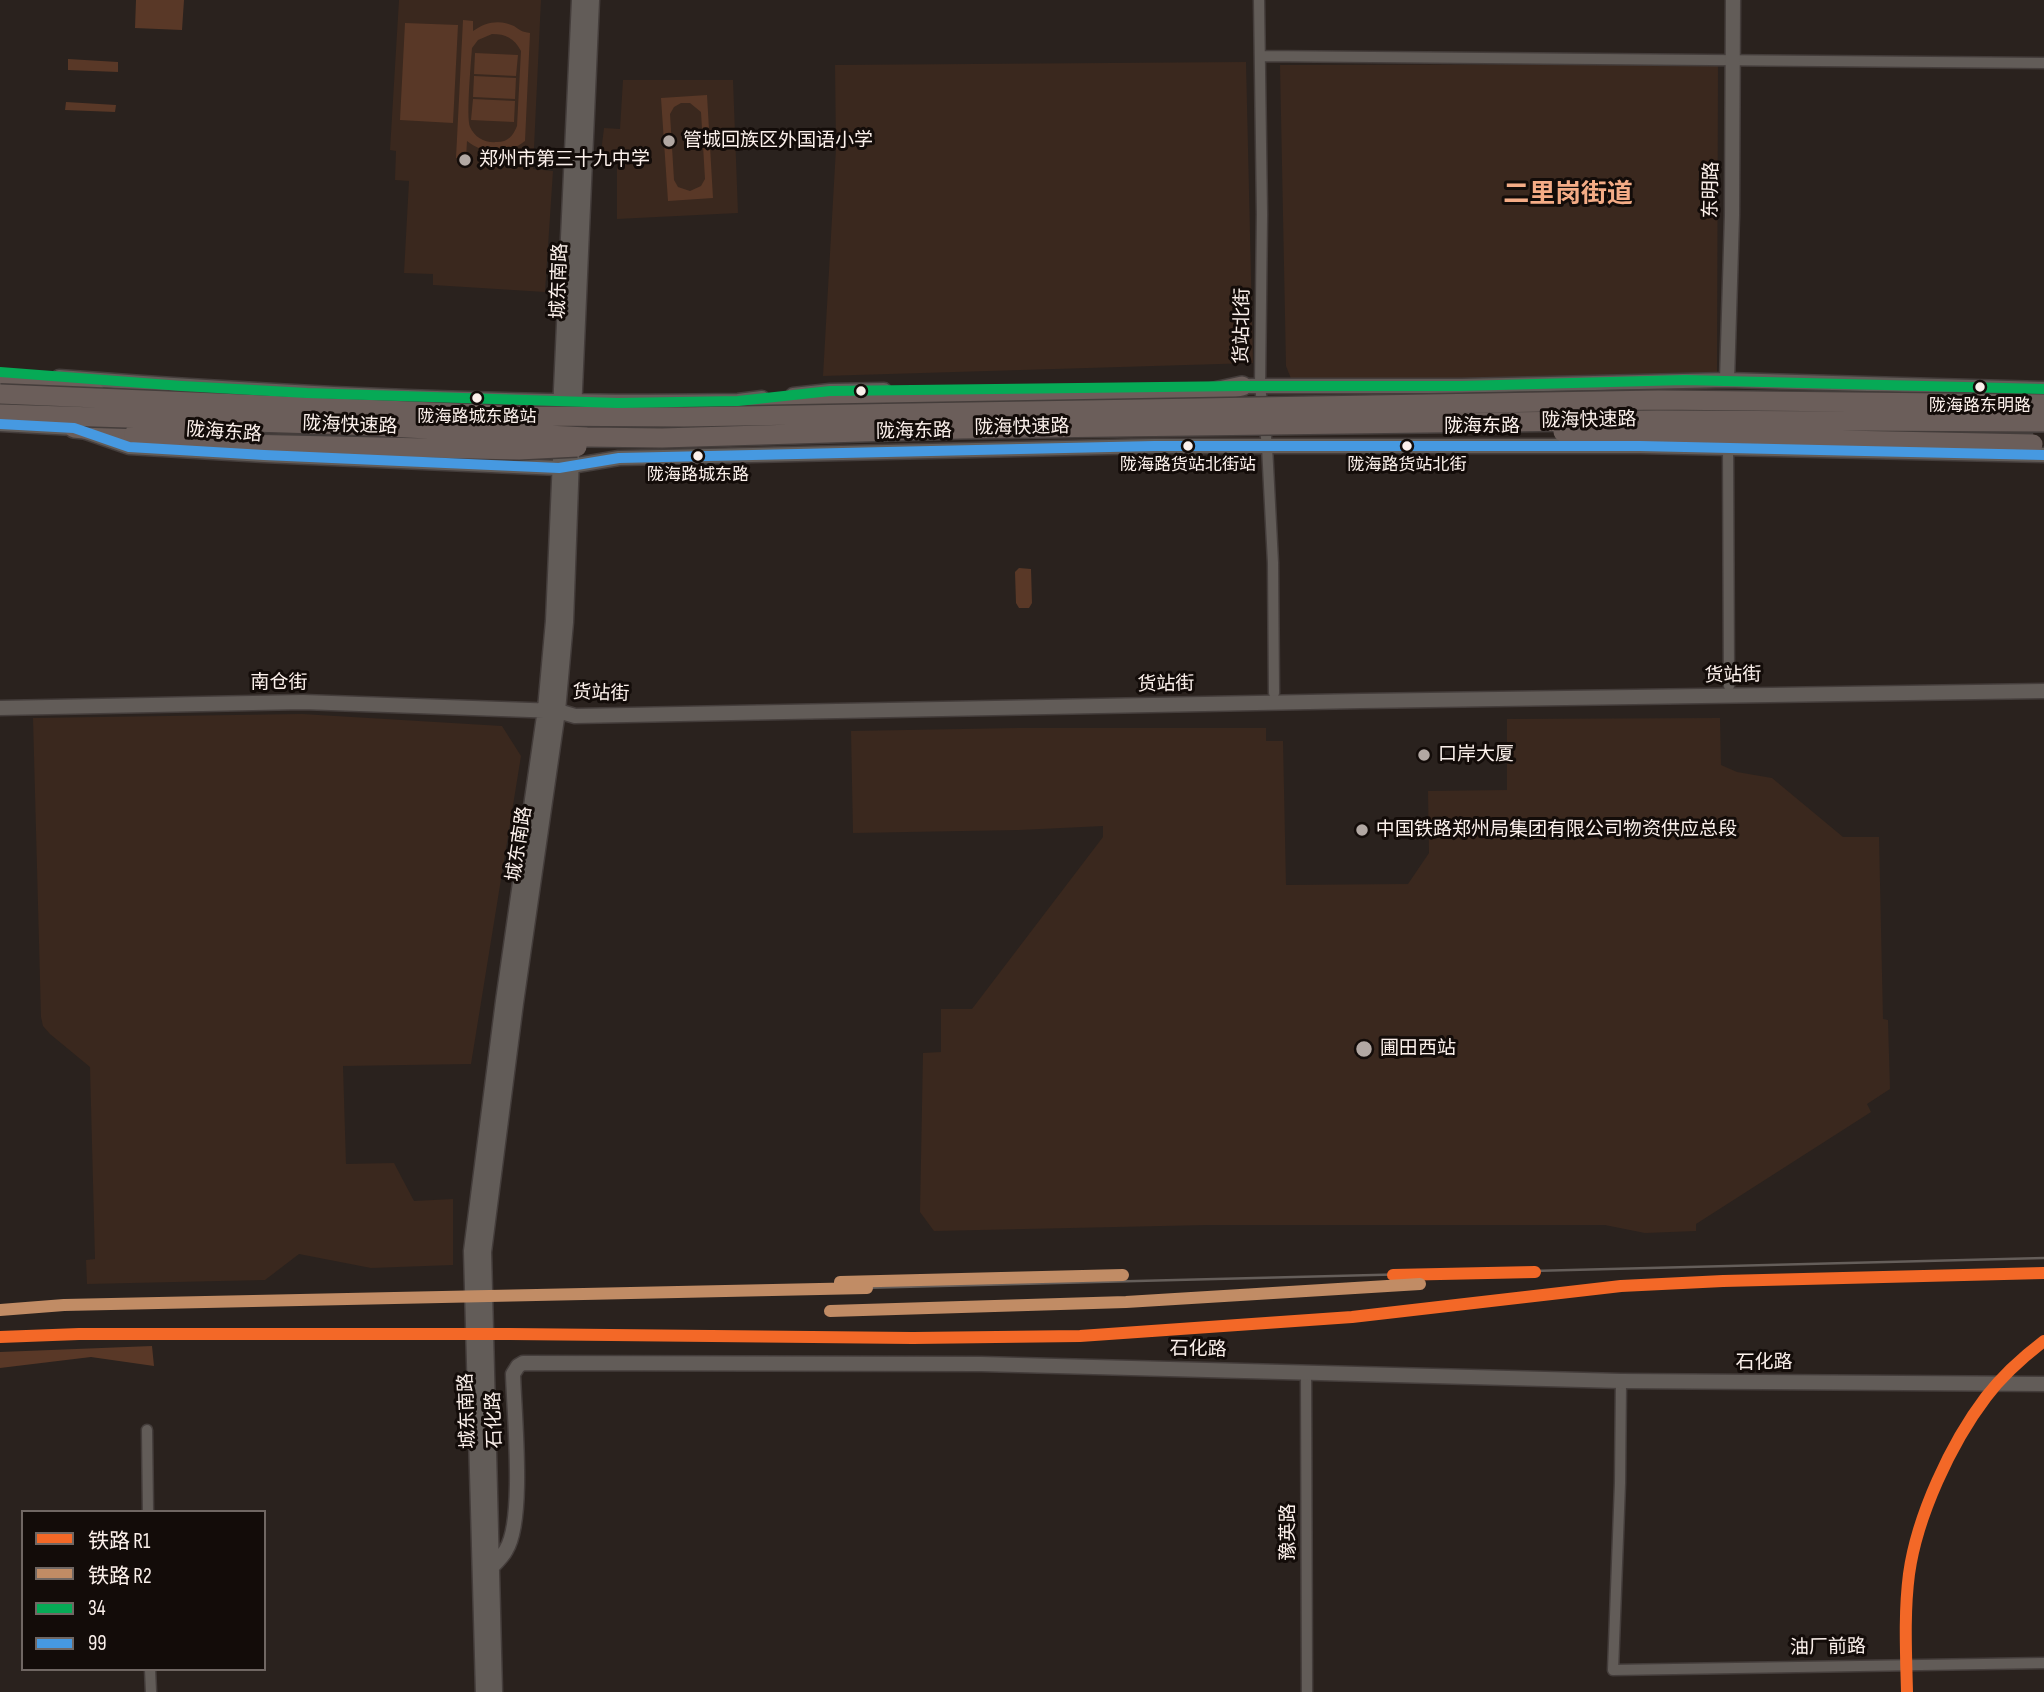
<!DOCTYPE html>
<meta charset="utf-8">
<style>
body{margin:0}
#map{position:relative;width:2044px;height:1692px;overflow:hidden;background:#2a221e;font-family:"Sofia Sans Condensed","Noto Sans SC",sans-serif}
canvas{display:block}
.legend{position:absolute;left:21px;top:1510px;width:245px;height:161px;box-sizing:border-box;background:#130c09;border:2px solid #706763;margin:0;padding:9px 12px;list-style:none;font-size:21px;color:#fbf0eb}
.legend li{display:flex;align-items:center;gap:14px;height:35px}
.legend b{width:35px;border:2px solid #706763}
</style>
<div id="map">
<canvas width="2044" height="1692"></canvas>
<ul class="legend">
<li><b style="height:9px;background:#f36827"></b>铁路 R1</li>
<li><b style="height:9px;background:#c18c65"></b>铁路 R2</li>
<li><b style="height:9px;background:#06aa56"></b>34</li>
<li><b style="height:9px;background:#4699e1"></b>99</li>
</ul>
</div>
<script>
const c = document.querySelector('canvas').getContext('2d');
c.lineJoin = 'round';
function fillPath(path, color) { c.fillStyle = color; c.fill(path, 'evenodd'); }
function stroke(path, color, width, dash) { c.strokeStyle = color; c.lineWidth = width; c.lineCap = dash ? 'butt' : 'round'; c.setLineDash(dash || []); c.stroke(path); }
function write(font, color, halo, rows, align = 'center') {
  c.font = font + ' "Sofia Sans Condensed","Noto Sans SC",sans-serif'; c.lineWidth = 6; c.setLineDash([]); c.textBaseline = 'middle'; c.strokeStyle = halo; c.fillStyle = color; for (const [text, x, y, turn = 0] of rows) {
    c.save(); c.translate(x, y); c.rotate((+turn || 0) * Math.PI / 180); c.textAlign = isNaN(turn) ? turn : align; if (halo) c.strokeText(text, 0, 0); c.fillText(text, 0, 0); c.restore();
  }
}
const built = new Path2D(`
 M 399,0 L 541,0 L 533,169 L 553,171 L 545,292 L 433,285 L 433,274 L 404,273 L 409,181 L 395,180 L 396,151 L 390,150 Z
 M 1246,62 L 1253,363 L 823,376 L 836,148 L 835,65 Z
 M 1718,64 L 1717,375 L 1299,385 L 1292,381 L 1286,366 L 1280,65 Z
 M 623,80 L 733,80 L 738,213 L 617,219 L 617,155 L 601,153 L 604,128 L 620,129 Z
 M 302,714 L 502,726 L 521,756 L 471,1064 L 343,1066 L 346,1164 L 394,1163 L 414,1201 L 453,1199 L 453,1265 L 371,1268 L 299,1254 L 265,1280 L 87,1284 L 86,1260 L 95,1259 L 90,1067 L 50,1034 L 43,1026 L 41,1017 L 33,718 Z
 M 1720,718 L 1721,765 L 1737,772 L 1772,778 L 1843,837 L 1879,837 L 1883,1019 L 1888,1020 L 1890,1089 L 1867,1104 L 1871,1112 L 1696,1224 L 1696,1231 L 1645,1233 L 1605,1225 L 1208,1225 L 934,1231 L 920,1212 L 923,1053 L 941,1052 L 941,1009 L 972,1009 L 1103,837 L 1103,826 L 1019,830 L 853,833 L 851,731 L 1017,728 L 1266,728 L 1266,741 L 1283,741 L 1286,885 L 1408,884 L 1429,853 L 1428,791 L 1507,790 L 1507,719 Z`);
const green = new Path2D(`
 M 136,0 L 184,0 L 182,30 L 135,28 Z
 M 463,20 L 473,21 L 473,31 C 485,22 500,19 514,26 C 520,30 522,32 530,33 L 525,141 C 506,156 485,155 467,141 L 466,158 L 456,158 ZM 492,34 C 506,34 514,38 521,51 L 517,126 C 513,136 508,142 497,142 C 485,143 475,138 470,127 C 466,117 471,62 472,48 L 478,40 Z
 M 405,23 L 458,25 L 453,123 L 400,120 Z
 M 475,53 L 518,55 L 516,76 L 474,74 Z
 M 68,59 L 118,62 L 118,72 L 68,70 Z
 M 474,76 L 516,78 L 515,99 L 473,97 Z
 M 707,95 L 713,198 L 668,201 L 661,98 ZM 681,103 L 690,103 L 701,112 L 705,179 L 701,186 L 690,191 L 678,187 L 674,180 L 670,114 L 674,107 Z
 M 473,99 L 515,101 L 514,122 L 471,120 Z
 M 66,102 L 116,105 L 115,112 L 65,110 Z
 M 1019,568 L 1031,569 L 1032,603 L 1029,608 L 1019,608 L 1016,603 L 1015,572 Z
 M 152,1346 L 154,1366 L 91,1357 L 0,1368 L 0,1352 Z`);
const street = new Path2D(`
 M 1259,0 L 1262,214 L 1260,386 L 1267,446 L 1273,563 L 1274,693
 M 1260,56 L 2044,63
 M 1728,443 L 1729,686
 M 1306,1372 L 1307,1692
 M 1621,1381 L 1620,1483 L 1613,1670 L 2044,1663
 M 147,1430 L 148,1512
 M 150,1669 L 151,1692`);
const secondary = new Path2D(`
 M 59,377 C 285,394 511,405 738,401 L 762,398
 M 1727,380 L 1732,215 L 1733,0
 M 1234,386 L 1461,386 L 1727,380 L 2044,389
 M 793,395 L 830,391 L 884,390
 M 560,411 L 579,0
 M 574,412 L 592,0
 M 0,424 L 74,428 L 129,447 L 264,455 L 559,468 L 619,458 L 1154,446 L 1640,446 L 2044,455
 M 0,708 L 303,702 L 558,711 L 575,716 L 1361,701 L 2044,691
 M 492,1567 C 497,1562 503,1556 506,1550 C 525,1520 514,1413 513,1374 L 518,1366 L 523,1363 L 981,1364 L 1621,1381 L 2044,1384
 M 483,1692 L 471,1251 L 503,1001 L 545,709 L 553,621 L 560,459
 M 495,1692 L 484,1252 L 516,1003 L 558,711 L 566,622 L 572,457`);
const highway = new Path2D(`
 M 0,380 L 41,382 L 94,391
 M 744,410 L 753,407 L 824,401 L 1205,394 L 1242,386
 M 74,428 L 134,434`);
const rail = new Path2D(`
 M 0,1310 L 64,1305 L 506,1297 L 2044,1258
 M 0,1337 L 79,1334 L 510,1334 L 913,1338 L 1080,1336 L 1352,1317 L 1621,1286 L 1723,1281 L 2044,1273
 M 1907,1692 C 1906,1652 1904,1613 1909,1574 C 1917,1516 1951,1443 1986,1397 C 2002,1376 2023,1357 2044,1341`);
const highwayBridge = new Path2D(`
 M 0,394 L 528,416 L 684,417 L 1658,400 L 2044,404
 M 0,414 L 348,425 L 587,437 L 662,438 L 960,429 L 1657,420 L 2044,422
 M 1563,432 L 1602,435 L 2033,444
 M 134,434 L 239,444 L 519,450 L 577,447`);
const bus1 = new Path2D(`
 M 0,372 L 182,386 L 307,393 L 618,403 L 738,401 L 830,391 L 1242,386 L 1461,386 L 1685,380 L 2044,389`);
const bus2 = new Path2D(`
 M 0,424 L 74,428 L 129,447 L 264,455 L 559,468 L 619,458 L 1154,446 L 1640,446 L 2044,455`);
const rail1 = new Path2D(`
 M 1393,1275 L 1535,1272
 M 0,1337 L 79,1334 L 510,1334 L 913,1338 L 1080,1336 L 1352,1317 L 1621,1286 L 1723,1281 L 2044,1273
 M 1907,1692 C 1906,1652 1904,1613 1909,1574 C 1917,1516 1951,1443 1986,1397 C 2002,1376 2023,1357 2044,1341`);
const rail2 = new Path2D(`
 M 840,1282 L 1123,1275
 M 0,1310 L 64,1305 L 867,1288
 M 830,1311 L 1126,1302 L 1420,1284`);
const markers = [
 [669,141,7,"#b2a8a3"],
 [465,160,7,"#b2a8a3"],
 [1980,387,6,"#fbf0eb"],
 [861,391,6,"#fbf0eb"],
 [477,398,6,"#fbf0eb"],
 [1188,446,6,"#fbf0eb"],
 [1407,446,6,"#fbf0eb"],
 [698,456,6,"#fbf0eb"],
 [1424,755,7,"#b2a8a3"],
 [1362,830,7,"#b2a8a3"],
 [1364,1049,9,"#b2a8a3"]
];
const busNames = [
 ["陇海路东明路",1980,407],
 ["陇海路城东路站",477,418],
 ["陇海路货站北街站",1188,466],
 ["陇海路货站北街",1407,466],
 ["陇海路城东路",698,476]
];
const poiNames = [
 ["管城回族区外国语小学",683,141],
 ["郑州市第三十九中学",479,160],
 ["口岸大厦",1438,755],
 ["中国铁路郑州局集团有限公司物资供应总段",1376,830],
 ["圃田西站",1380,1049]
];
const streetNames = [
 ["东明路",1712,190,-89],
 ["城东南路",560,281,-88],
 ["货站北街",1243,326,-89],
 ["陇海快速路",1589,421,-1],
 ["陇海快速路",350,426,2],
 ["陇海东路",1482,427],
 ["陇海快速路",1022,428,-1],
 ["陇海东路",914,432,-1],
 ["陇海东路",224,433,4],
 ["货站街",1733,676,-1],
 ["南仓街",279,683],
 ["货站街",1166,685,-1],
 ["货站街",601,694,2],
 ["城东南路",520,844,-81],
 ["石化路",1198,1350,1],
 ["石化路",1764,1363],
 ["城东南路",468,1411,-92],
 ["石化路",495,1420,-92],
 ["豫英路",1289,1532,-90],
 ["油厂前路",1828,1648,-1]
];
const districtNames = [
 ["二里岗街道",1568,195]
];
fillPath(built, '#3a281e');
fillPath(green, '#593827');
stroke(street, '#443d3b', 13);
stroke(secondary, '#443d3b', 17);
stroke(highway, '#443d3b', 22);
stroke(street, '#625c58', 10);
stroke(secondary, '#625c58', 14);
stroke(highway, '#6b5e5a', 19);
stroke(rail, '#655e5a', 2.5);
stroke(highwayBridge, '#443d3b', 22, []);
stroke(highwayBridge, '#6b5e5a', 19);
stroke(bus1, '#06aa56', 10);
stroke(bus2, '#4699e1', 10);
stroke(rail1, '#f36827', 12);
stroke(rail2, '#c18c65', 12);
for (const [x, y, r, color] of markers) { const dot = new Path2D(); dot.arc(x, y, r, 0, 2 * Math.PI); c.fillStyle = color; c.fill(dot); stroke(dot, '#130c09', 2.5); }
write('17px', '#fbf0eb', '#130c09', busNames);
write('19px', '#fbf0eb', '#130c09', poiNames, 'left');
write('19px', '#fbf0eb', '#130c09', streetNames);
write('bold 26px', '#f4ac86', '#130c09', districtNames);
</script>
